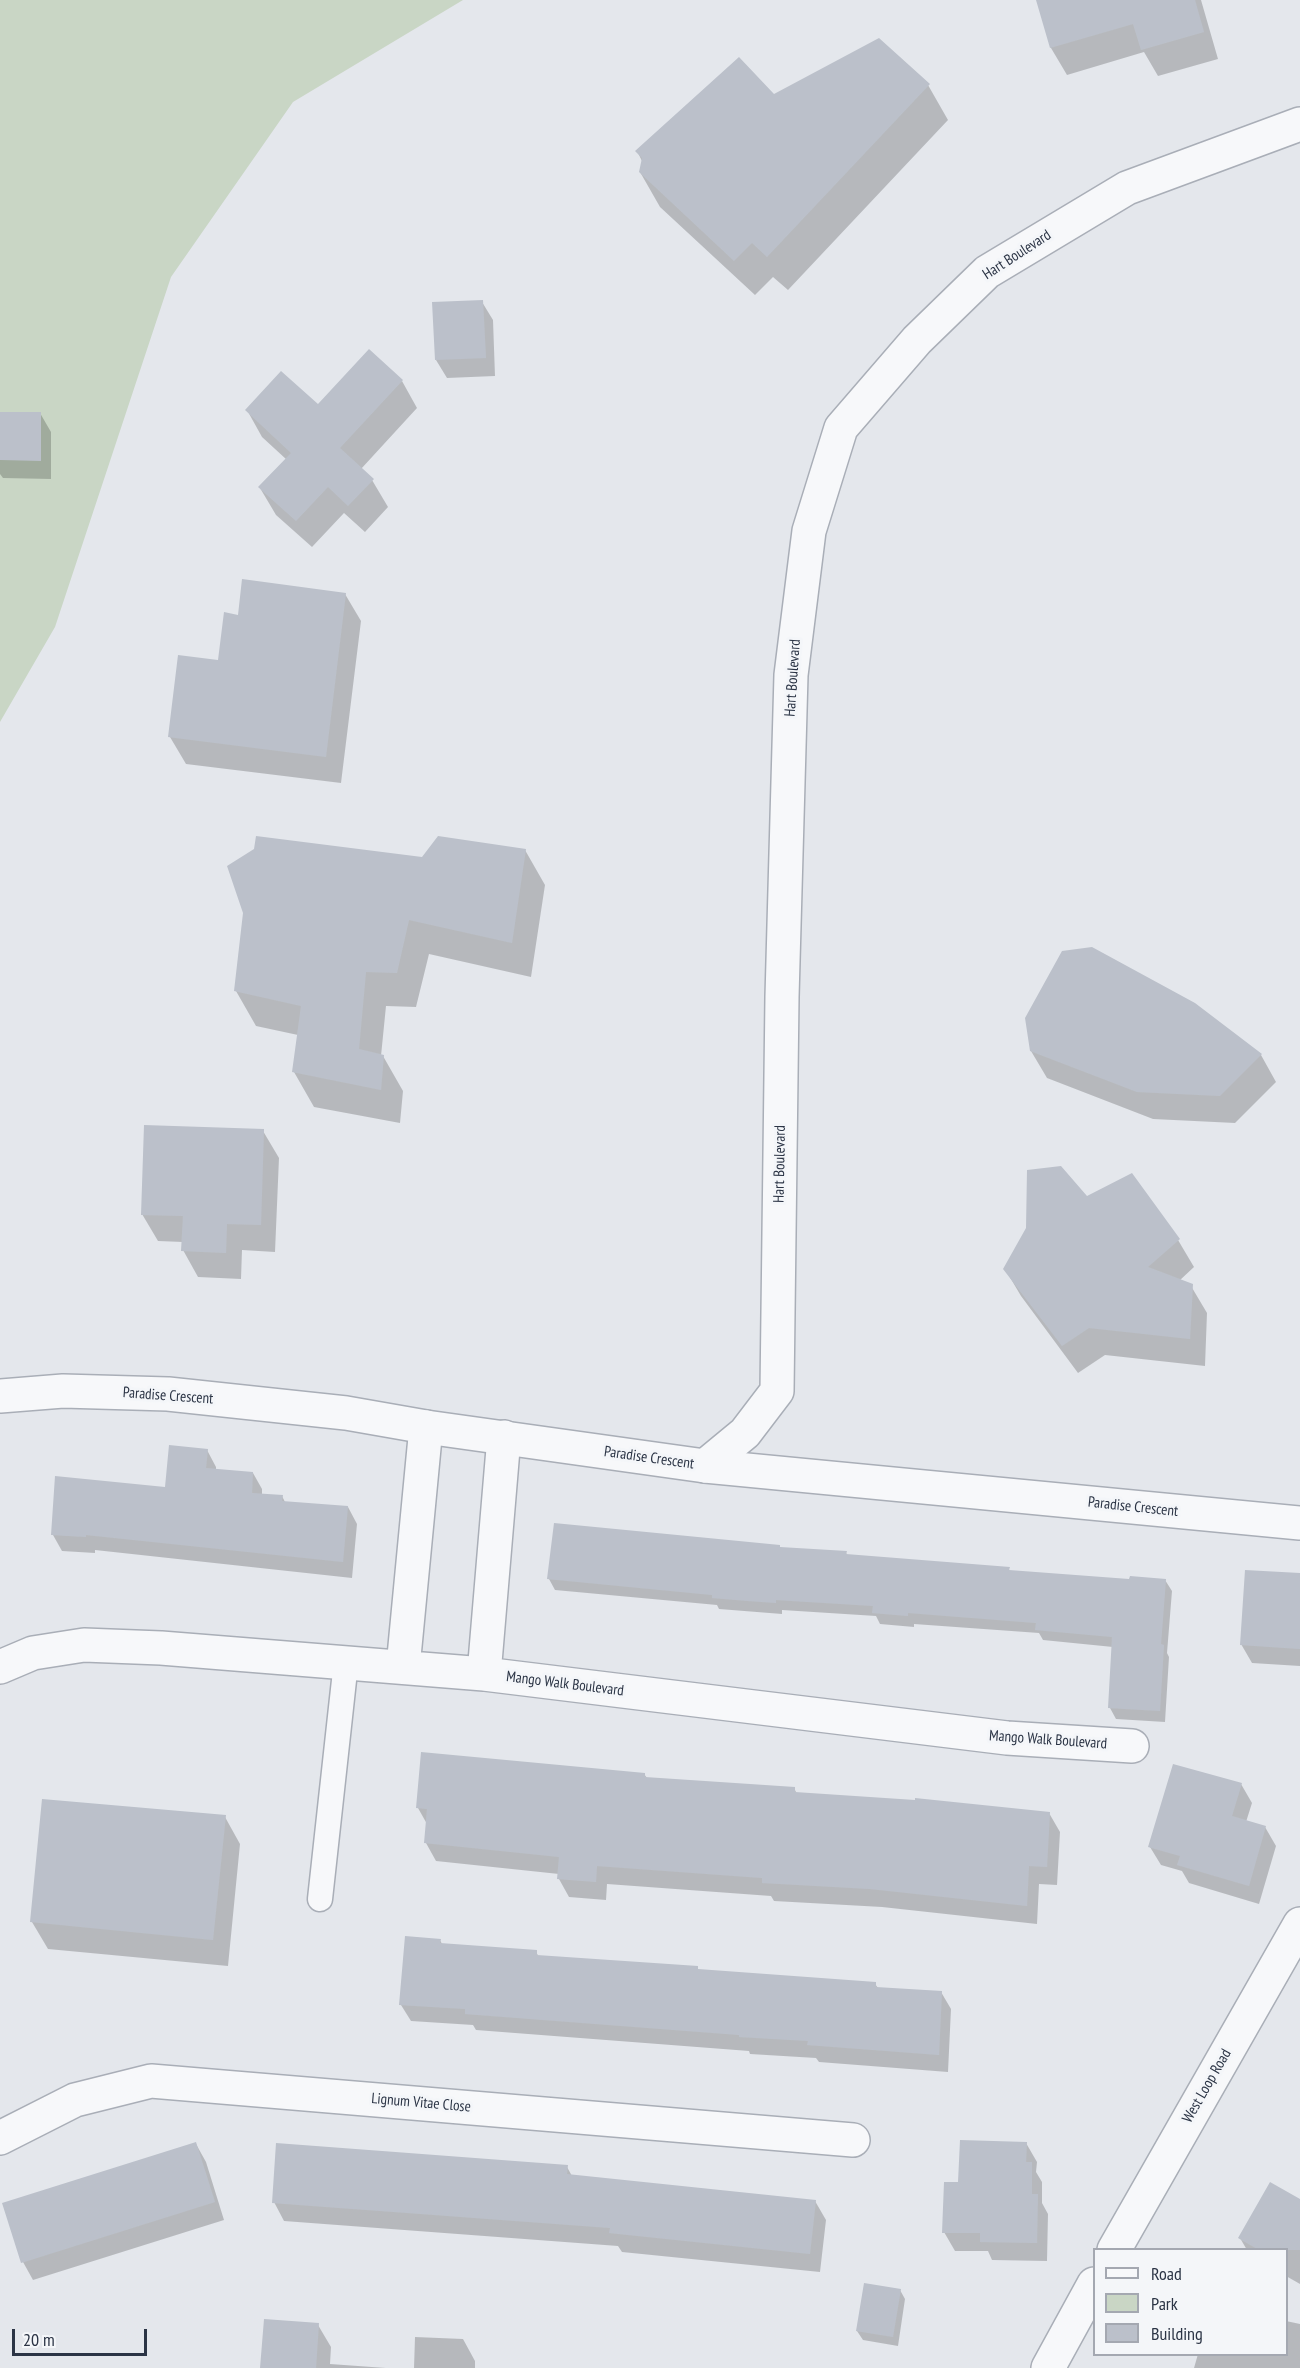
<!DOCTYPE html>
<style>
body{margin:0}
#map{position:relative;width:1300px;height:2368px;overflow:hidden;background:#e4e7ec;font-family:"PT Sans Narrow",sans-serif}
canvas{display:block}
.legend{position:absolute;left:1093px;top:2248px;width:195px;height:108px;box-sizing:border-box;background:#f4f6f9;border:2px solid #a4a8b1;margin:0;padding:8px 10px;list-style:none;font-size:18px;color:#2b3445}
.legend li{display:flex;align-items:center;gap:12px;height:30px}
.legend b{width:30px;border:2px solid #a4a8b1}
.scale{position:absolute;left:12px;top:2329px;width:135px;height:27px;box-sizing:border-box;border:3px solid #2b3445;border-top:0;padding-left:8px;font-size:18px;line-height:21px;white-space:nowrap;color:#2b3445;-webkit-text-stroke:4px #f4f6f9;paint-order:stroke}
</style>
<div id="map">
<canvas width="1300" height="2368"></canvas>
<ul class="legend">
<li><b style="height:8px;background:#f7f8fa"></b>Road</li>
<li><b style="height:16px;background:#c9d6c5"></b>Park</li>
<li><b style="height:16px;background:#bbc0ca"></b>Building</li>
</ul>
<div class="scale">20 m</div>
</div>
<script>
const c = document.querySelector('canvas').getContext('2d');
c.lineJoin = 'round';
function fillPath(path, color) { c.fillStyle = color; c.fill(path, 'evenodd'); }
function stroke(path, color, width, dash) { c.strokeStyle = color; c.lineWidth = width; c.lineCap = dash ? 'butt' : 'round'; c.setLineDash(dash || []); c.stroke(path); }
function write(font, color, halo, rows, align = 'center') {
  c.font = font + ' "PT Sans Narrow",sans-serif'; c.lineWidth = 6; c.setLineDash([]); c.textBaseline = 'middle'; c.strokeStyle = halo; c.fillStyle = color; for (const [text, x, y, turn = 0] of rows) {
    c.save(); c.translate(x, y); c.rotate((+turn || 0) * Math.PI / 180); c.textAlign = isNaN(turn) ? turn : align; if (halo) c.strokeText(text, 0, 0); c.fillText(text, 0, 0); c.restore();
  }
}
const green = new Path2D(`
 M 0,0 L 463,0 L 293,102 L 171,277 L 55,627 L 0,722 Z`);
const shadow = new Path2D(`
 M 1037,0 L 1201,0 L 1218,59 L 1158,76 L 1144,52 L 1067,75 L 1051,48 Z
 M 928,85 L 948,120 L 788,290 L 773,277 L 755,295 L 660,207 L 640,172 L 642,161 L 637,151 L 773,96 Z
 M 482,302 L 493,320 L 495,376 L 447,378 L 436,360 Z
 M 402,381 L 417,408 L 361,469 L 372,480 L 388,507 L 365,532 L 344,513 L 312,547 L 276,515 L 260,488 L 287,460 L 262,437 L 247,410 L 318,406 Z
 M 0,413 L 40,413 L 51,432 L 51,479 L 3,478 L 0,474 Z
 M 345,594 L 361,621 L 341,783 L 186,764 L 170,737 L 219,662 L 239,616 Z
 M 525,850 L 545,885 L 531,977 L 429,954 L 416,1007 L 386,1006 L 381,1056 L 383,1056 L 403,1091 L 400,1123 L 314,1107 L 294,1072 L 298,1035 L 256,1026 L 236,991 L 423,858 Z
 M 1031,1051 L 1261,1055 L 1276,1082 L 1235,1123 L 1153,1119 L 1047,1078 Z
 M 263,1131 L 279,1158 L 275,1252 L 242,1250 L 241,1279 L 198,1277 L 183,1250 L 183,1242 L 158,1241 L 142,1214 Z
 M 1087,1198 L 1178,1240 L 1194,1267 L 1179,1281 L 1191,1286 L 1207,1313 L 1205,1366 L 1105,1355 L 1078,1373 L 1021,1296 L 1005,1269 Z
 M 207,1450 L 216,1467 L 216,1471 L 253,1473 L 262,1489 L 262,1495 L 282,1496 L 285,1502 L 348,1507 L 357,1524 L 352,1578 L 95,1550 L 95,1553 L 62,1551 L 53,1535 L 166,1488 Z
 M 780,1548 L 846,1552 L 847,1555 L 1009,1569 L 1010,1572 L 1131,1580 L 1165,1580 L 1172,1591 L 1167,1653 L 1169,1657 L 1165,1722 L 1116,1719 L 1110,1708 L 1113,1647 L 1043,1640 L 1039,1633 L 914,1624 L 914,1627 L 880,1624 L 876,1616 L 782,1610 L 782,1614 L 719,1609 L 717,1605 L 555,1590 L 549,1579 Z
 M 1300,1575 L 1300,1666 L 1252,1663 L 1241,1644 Z
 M 644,1774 L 647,1778 L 794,1788 L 797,1794 L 1049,1813 L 1060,1832 L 1057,1885 L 1039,1884 L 1037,1924 L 882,1907 L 774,1901 L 771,1896 L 607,1884 L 606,1900 L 569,1897 L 559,1879 L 559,1874 L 436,1861 L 426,1843 L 427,1824 L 418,1808 Z
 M 1241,1784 L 1252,1803 L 1246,1822 L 1265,1827 L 1276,1846 L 1259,1904 L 1189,1883 L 1182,1871 L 1161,1865 L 1150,1847 Z
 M 225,1817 L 240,1844 L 228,1966 L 48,1949 L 32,1922 Z
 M 440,1940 L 442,1944 L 536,1952 L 539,1957 L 697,1967 L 699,1971 L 875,1984 L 878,1988 L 941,1992 L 951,2009 L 948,2072 L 819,2062 L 816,2058 L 750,2054 L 749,2051 L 476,2030 L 473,2025 L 411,2021 L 401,2005 Z
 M 1026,2143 L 1037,2162 L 1036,2172 L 1042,2182 L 1042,2203 L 1048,2214 L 1047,2261 L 992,2260 L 988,2251 L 955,2251 L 944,2232 L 960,2184 Z
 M 196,2144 L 206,2162 L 224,2220 L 33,2280 L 23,2262 Z
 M 567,2167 L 572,2176 L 815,2201 L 826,2220 L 820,2272 L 622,2252 L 618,2246 L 284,2221 L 274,2202 Z
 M 1300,2201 L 1300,2284 L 1286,2276 L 1286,2250 L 1247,2250 L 1240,2238 Z
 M 900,2290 L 905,2299 L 898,2346 L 863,2340 L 857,2331 Z
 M 1286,2321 L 1300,2324 L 1300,2368 L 1194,2368 L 1198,2354 L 1286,2354 Z
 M 318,2325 L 331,2347 L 330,2364 L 386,2368 L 262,2368 Z
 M 415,2337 L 463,2339 L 475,2361 L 475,2368 L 414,2368 Z`);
const building = new Path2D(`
 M 1036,0 L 1195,0 L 1204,32 L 1141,50 L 1133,24 L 1050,48 Z
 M 879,38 L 930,84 L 767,257 L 752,243 L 734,261 L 639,172 L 642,158 L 635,151 L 739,57 L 774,94 Z
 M 483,300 L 486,358 L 435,360 L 432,302 Z
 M 369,349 L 403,380 L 340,448 L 374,479 L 348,506 L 328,487 L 296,521 L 258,487 L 291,453 L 245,410 L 281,371 L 318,404 Z
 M 0,412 L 41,412 L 41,461 L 0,460 Z
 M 242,579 L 346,593 L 326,757 L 168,737 L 178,655 L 218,660 L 224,612 L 238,615 Z
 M 256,836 L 422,857 L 438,836 L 526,849 L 512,943 L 409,920 L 397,973 L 366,972 L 359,1049 L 384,1055 L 381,1090 L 292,1072 L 301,1006 L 234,991 L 243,913 L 227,866 L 254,849 Z
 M 1092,947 L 1195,1003 L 1262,1054 L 1220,1096 L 1137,1092 L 1030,1051 L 1025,1018 L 1062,951 Z
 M 144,1125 L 264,1129 L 261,1225 L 227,1224 L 226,1253 L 181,1251 L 183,1216 L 141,1215 Z
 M 1061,1166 L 1087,1196 L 1132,1173 L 1180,1239 L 1148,1267 L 1193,1284 L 1190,1339 L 1089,1328 L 1062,1346 L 1003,1269 L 1026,1228 L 1027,1170 Z
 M 169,1445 L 208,1449 L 206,1468 L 253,1472 L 252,1493 L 283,1495 L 282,1501 L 348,1506 L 343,1562 L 86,1535 L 86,1537 L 51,1535 L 55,1476 L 165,1487 Z
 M 554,1523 L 780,1545 L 780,1547 L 847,1551 L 846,1554 L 1010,1567 L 1009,1570 L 1129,1579 L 1130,1576 L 1166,1579 L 1161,1644 L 1164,1645 L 1160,1711 L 1108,1708 L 1112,1637 L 1035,1630 L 1036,1623 L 908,1613 L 908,1616 L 872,1613 L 873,1606 L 776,1600 L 776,1603 L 748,1601 L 712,1598 L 712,1595 L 547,1579 Z
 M 1245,1570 L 1300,1573 L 1300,1649 L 1240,1645 Z
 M 421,1752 L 645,1773 L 645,1777 L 795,1787 L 795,1792 L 915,1800 L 915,1798 L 1050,1812 L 1047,1867 L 1029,1866 L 1027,1906 L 870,1889 L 762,1883 L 762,1878 L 597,1866 L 596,1882 L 557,1879 L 559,1857 L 424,1843 L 427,1809 L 416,1808 Z
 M 1173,1764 L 1242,1783 L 1232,1816 L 1266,1826 L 1249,1886 L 1177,1865 L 1180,1856 L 1148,1847 Z
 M 42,1799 L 226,1815 L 213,1940 L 30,1922 Z
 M 405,1936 L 441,1939 L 440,1943 L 537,1950 L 537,1955 L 698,1966 L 698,1969 L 876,1982 L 876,1987 L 942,1991 L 939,2055 L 807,2045 L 808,2041 L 739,2037 L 739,2035 L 465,2014 L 465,2009 L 399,2005 Z
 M 960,2140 L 1027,2142 L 1026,2162 L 1032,2162 L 1032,2194 L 1038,2194 L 1037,2243 L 980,2242 L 980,2233 L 942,2233 L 944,2182 L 958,2182 Z
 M 196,2142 L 215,2202 L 21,2263 L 2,2203 Z
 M 276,2143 L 568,2165 L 567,2174 L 816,2200 L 810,2254 L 609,2233 L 610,2228 L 272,2203 Z
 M 1270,2182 L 1300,2199 L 1300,2250 L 1259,2250 L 1238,2238 Z
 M 864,2283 L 901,2289 L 893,2337 L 856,2331 Z
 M 264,2319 L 319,2323 L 316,2368 L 260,2368 Z`);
const service = new Path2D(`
 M 320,1899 L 346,1662`);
const minor = new Path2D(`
 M 705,1466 L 745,1433 L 777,1391 L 782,997 L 791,675 L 809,531 L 841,428 L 917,340 L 987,272 L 1127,188 L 1300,124
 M 0,1667 L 33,1653 L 84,1645 L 161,1648 L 484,1674 L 1007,1738 L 1132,1746
 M 403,1667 L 426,1427
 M 484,1674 L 504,1437
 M 0,2138 L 75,2100 L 151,2081 L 853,2140
 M 1114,2250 L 1300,1924
 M 1048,2368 L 1094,2284`);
const tertiary = new Path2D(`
 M 0,1396 L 63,1391 L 168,1394 L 346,1413 L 426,1427 L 705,1466 L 1300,1523`);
const streetNames = [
 ["Hart Boulevard",1017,255,-33],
 ["Hart Boulevard",793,678,-86],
 ["Hart Boulevard",780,1164,-89],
 ["Paradise Crescent",168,1396,4],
 ["Paradise Crescent",649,1458,8],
 ["Paradise Crescent",1133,1507,6],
 ["Mango Walk Boulevard",565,1684,7],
 ["Mango Walk Boulevard",1048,1740,4],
 ["West Loop Road",1207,2086,-60],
 ["Lignum Vitae Close",421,2103,5]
];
fillPath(green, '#c9d6c5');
fillPath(shadow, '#0003');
fillPath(building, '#bbc0ca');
stroke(service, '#a9aeb7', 27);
stroke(minor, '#a9aeb7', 36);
stroke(tertiary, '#a9aeb7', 36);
stroke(service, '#f7f8fa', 24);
stroke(minor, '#f7f8fa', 33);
stroke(tertiary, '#f7f8fa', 33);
write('15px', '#2b3445', '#f4f6f9', streetNames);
</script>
